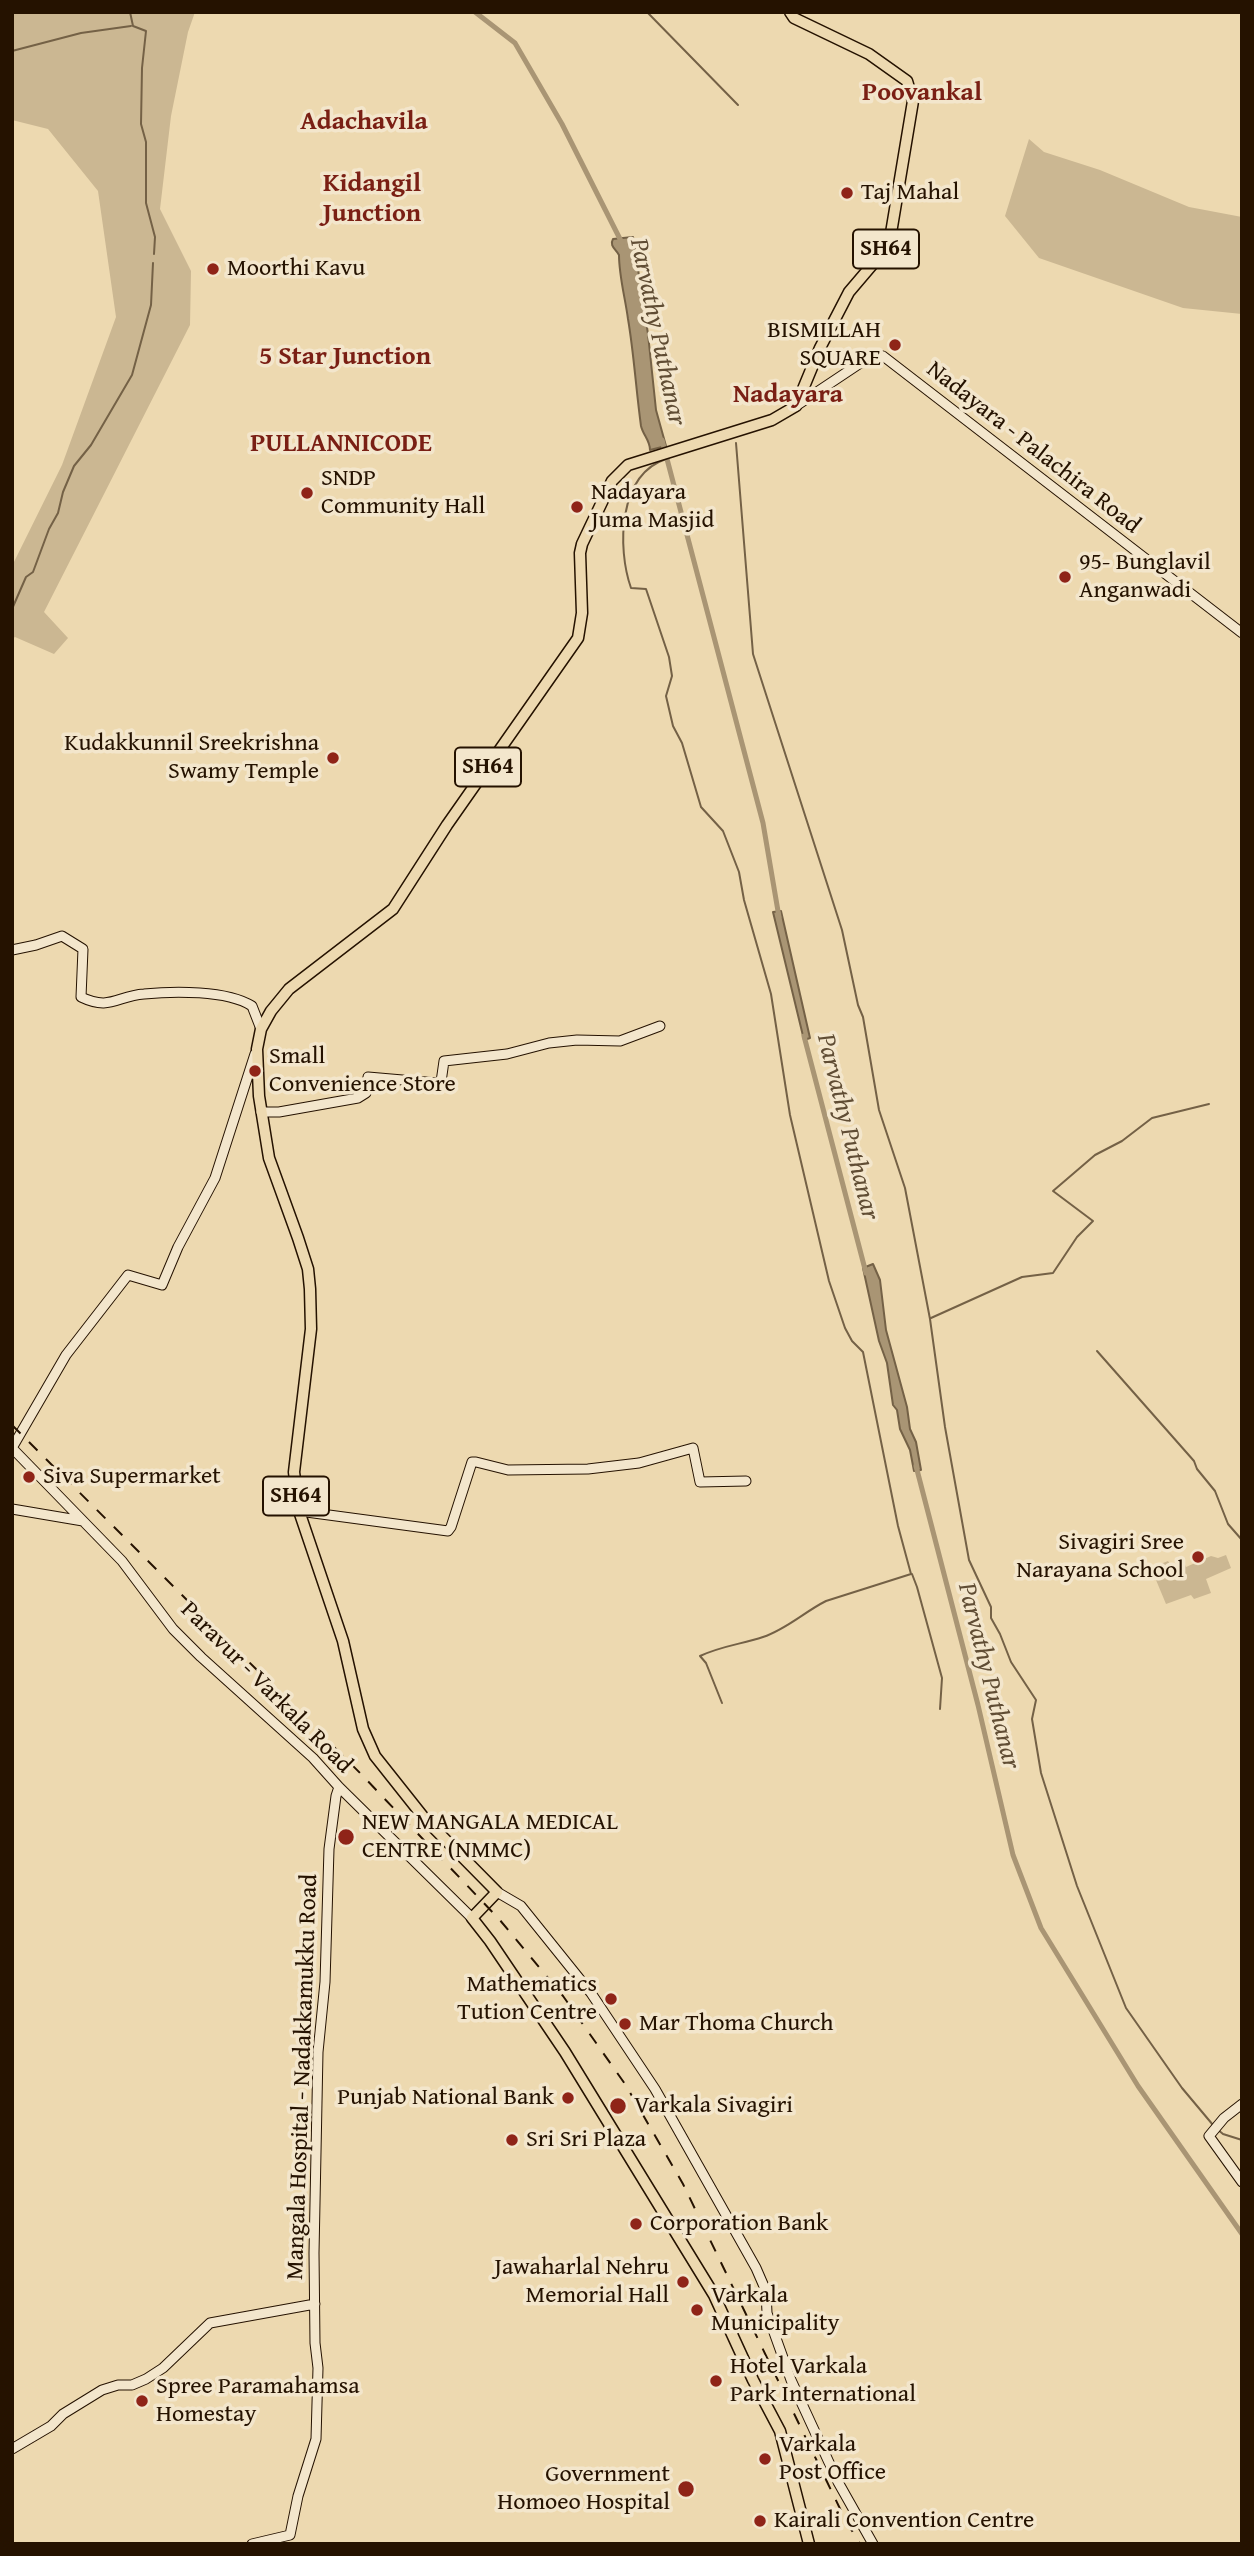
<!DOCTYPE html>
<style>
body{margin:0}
#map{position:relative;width:1254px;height:2556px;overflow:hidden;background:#edd9b0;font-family:"Gentium Book Plus",serif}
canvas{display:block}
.frame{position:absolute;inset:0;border:14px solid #251200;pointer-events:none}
</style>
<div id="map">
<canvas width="1254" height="2556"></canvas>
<div class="frame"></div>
</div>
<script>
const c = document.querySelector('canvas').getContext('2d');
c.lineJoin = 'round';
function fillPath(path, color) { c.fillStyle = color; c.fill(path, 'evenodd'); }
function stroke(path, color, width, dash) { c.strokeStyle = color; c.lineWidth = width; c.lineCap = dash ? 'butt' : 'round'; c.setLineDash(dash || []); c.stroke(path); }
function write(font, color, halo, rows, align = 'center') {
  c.font = font + ' "Gentium Book Plus",serif'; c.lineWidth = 7; c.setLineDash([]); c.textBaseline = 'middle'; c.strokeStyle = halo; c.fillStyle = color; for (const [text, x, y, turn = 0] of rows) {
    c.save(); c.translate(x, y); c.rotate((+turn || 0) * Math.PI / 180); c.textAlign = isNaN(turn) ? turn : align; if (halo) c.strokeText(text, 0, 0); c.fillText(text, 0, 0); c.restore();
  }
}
const green = new Path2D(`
 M 12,12 L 195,12 L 188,32 L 171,116 L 160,209 L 191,271 L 190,325 L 44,612 L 68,638 L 54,654 L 15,637 L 12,639 L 12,566 L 62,465 L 116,317 L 98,191 L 48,129 L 12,120 Z
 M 1029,139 L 1044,152 L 1100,170 L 1189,207 L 1242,217 L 1242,314 L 1183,308 L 1039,258 L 1005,216 Z
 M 1226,1555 L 1231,1568 L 1206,1579 L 1211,1593 L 1194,1599 L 1191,1595 L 1166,1604 L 1151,1568 L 1168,1561 L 1172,1568 L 1184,1563 L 1186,1567 L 1211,1556 L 1218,1558 Z`);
const water = new Path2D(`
 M 633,237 L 648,334 L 656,410 L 666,446 L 650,450 C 650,440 643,435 641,426 C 636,390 634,354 628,319 C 625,297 619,276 619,255 C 616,249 609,246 613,239 Z
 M 781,911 L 810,1038 L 804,1040 L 773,912 Z
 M 873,1264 L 880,1280 L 886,1330 L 907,1407 L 910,1429 L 916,1442 L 921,1470 L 914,1471 L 910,1450 L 900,1429 L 897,1410 L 893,1405 L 887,1363 L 879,1341 L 863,1268 Z`);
const stream = new Path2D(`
 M 130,12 L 133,26 L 146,31 L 142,68 L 141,124 L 146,142 L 146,203 L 155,237 L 154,254
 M 647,12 L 738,105
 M 12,51 L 81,33 L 131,26
 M 736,443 L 753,654 L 842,930 L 858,1005 L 863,1017 L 879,1110 L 905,1188 L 930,1319 L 945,1427 L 969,1560 L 991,1607 L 991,1618 L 1000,1634 L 1011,1662 L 1036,1700 L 1032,1719 L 1041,1773 L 1077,1886 L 1126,2008 L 1182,2088 L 1213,2125
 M 666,459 C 618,475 617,548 631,588 L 646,589 L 669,657 L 672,676 L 666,696 L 673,726 L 682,743 L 701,807 L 723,831 L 739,872 L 744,900 L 771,994 L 790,1115 L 829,1281 L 845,1328 L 852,1341 L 863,1352 L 898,1526 L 911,1574 L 826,1601 C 804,1612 787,1629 763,1637 C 742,1644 721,1646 700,1656 L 706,1663 L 722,1703
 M 12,609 L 26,577 L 33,572 L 49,529 L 58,513 L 63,492 L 74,466 L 91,445 L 132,375 L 151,305 L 153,263
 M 931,1318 L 1022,1277 L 1053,1273 L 1077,1237 L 1093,1221 L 1053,1191 L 1095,1155 L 1122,1141 L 1152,1118 L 1209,1104
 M 1097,1351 L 1194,1461 L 1197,1469 L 1215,1491 L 1228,1524 L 1242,1540
 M 912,1574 L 917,1587 L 942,1678 L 940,1709
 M 1217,2129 L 1223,2134 L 1242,2140`);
const canal = new Path2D(`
 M 475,12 L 515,43 L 562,124 L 622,243
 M 662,440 L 763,823 L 779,917
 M 804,1036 L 866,1273
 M 916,1466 L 978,1705 L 1013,1855 L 1041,1928 L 1138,2086 L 1242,2234`);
const secondary = new Path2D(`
 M 796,406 L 874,354 L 883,356 L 1242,633
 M 12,950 L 36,945 L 62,936 L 83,949 L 81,997 C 110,1011 117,996 144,994 C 173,991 227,990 252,1006 L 261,1029
 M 261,1112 L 279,1112 L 358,1098 L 366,1093 L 368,1077 L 437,1083 L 441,1082 L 444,1061 L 507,1054 L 549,1043 L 577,1040 L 620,1041 L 660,1026
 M 12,1448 L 122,1561 L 173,1629 L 201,1657 L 313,1758 L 339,1787 L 472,1918
 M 12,1448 L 66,1355 L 128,1275 L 162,1285 L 178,1247 L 215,1178 L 255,1054
 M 12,1509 L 83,1521
 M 299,1511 L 448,1531 L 451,1527 L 472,1462 L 476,1462 L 508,1470 L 588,1469 L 639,1463 L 693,1448 L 700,1482 L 746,1481
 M 497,1892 L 521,1906 L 591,1993 L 655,2089 L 756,2268 L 766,2291 L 767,2313 L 791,2380 L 838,2482 L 873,2544
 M 1242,2104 L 1224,2118 L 1209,2136 L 1242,2182
 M 12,2449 L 51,2426 L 63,2414 L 102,2390 L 118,2385 L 132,2385 L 146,2379 L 163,2368 L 210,2323 L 315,2304
 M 252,2544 L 290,2535 L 298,2496 L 316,2439 L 318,2368 L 315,2343 L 314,2253 L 318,2052 L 325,1982 L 329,1849 L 336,1796 L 339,1787`);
const primary = new Path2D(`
 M 790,12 L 794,18 L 869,54 L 907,81 L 913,101 L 889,245 L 849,292 L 820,348 L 796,406 L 772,420 L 628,465 L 612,481 L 582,544 L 580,553 L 582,613 L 578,638 L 447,825 L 393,909 L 289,989 L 271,1011 L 261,1029 L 257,1049 L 259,1096 L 269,1158 L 298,1238 L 308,1269 L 310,1289 L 311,1329 L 294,1472 L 299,1511 L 343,1641 L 363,1729 L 375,1756 L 425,1819 L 497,1892 L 472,1918 L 490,1941 L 565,2052 L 714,2295 L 753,2380 L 780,2431 L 809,2544`);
const rail = new Path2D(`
 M 12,1425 L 361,1774 L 499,1919 L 563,1996 L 625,2084 L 683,2184 L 845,2519 L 860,2544`);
const markers = [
 [847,193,7,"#8f2418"],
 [213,269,7,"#8f2418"],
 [895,345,7,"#8f2418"],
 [307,493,7,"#8f2418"],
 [577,507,7,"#8f2418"],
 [1065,577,7,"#8f2418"],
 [333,758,7,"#8f2418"],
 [255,1071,7,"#8f2418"],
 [29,1477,7,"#8f2418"],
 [1198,1557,7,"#8f2418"],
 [346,1837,9,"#8f2418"],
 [611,1999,7,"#8f2418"],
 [625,2024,7,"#8f2418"],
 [568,2098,7,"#8f2418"],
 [618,2106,9,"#8f2418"],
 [512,2140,7,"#8f2418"],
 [636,2224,7,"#8f2418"],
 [683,2282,7,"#8f2418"],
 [697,2310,7,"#8f2418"],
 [716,2381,7,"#8f2418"],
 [142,2401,7,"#8f2418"],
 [765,2459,7,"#8f2418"],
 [686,2489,9,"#8f2418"],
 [760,2521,7,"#8f2418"]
];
const shields = [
 [886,249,66],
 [488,767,66],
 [296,1496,66]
];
const shieldNames = [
 ["SH64",886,249],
 ["SH64",488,767],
 ["SH64",296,1496]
];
const poiNames = [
 ["Taj Mahal",861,193],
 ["Moorthi Kavu",227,269],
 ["BISMILLAH",881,331,"right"],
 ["SQUARE",881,359,"right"],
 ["SNDP",321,479],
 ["Community Hall",321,507],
 ["Nadayara",591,493],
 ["Juma Masjid",591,521],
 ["95- Bunglavil",1079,563],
 ["Anganwadi",1079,591],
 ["Kudakkunnil Sreekrishna",319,744,"right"],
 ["Swamy Temple",319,772,"right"],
 ["Small",269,1057],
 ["Convenience Store",269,1085],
 ["Siva Supermarket",43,1477],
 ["Sivagiri Sree",1184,1543,"right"],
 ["Narayana School",1184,1571,"right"],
 ["NEW MANGALA MEDICAL",362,1823],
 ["CENTRE (NMMC)",362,1851],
 ["Mathematics",597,1985,"right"],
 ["Tution Centre",597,2013,"right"],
 ["Mar Thoma Church",639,2024],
 ["Punjab National Bank",554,2098,"right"],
 ["Varkala Sivagiri",634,2106],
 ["Sri Sri Plaza",526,2140],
 ["Corporation Bank",650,2224],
 ["Jawaharlal Nehru",669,2268,"right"],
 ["Memorial Hall",669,2296,"right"],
 ["Varkala",711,2296],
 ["Municipality",711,2324],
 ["Hotel Varkala",730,2367],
 ["Park International",730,2395],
 ["Spree Paramahamsa",156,2387],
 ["Homestay",156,2415],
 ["Varkala",779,2445],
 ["Post Office",779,2473],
 ["Government",670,2475,"right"],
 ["Homoeo Hospital",670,2503,"right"],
 ["Kairali Convention Centre",774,2521]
];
const streetNames = [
 ["Nadayara - Palachira Road",1033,448,38],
 ["Paravur - Varkala Road",266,1688,45],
 ["Mangala Hospital - Nadakkamukku Road",303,2077,-88]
];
const neighbourhoodNames = [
 ["Poovankal",922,93],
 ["Adachavila",364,122],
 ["Kidangil",372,184],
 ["Junction",372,214],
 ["5 Star Junction",345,357],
 ["Nadayara",788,395],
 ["PULLANNICODE",341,444]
];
const waterNames = [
 ["Parvathy Puthanar",657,332,78],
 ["Parvathy Puthanar",847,1127,76],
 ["Parvathy Puthanar",988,1676,76]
];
fillPath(green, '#cbb792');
fillPath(water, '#a99574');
stroke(water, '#746146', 2);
stroke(stream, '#746146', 2);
stroke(canal, '#a99574', 5);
stroke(secondary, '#251200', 11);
stroke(primary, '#251200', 13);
stroke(secondary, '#f3e6cc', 9);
stroke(primary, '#edd9b0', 10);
stroke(rail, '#251200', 2, [12, 12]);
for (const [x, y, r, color] of markers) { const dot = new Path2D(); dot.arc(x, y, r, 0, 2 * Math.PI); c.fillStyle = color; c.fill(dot); stroke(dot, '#f3e6cc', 2.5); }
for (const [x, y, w] of shields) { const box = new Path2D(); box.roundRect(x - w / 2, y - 19.5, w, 39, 5); c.fillStyle = '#f3e6cc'; c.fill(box); stroke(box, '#251200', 2); }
write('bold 23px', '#251200', null, shieldNames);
write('24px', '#251200', '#f3e6cc', poiNames, 'left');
write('24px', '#251200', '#f3e6cc', streetNames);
write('bold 26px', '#7a1f14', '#f3e6cc', neighbourhoodNames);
write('italic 26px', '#604d34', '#f3e6cc', waterNames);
</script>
